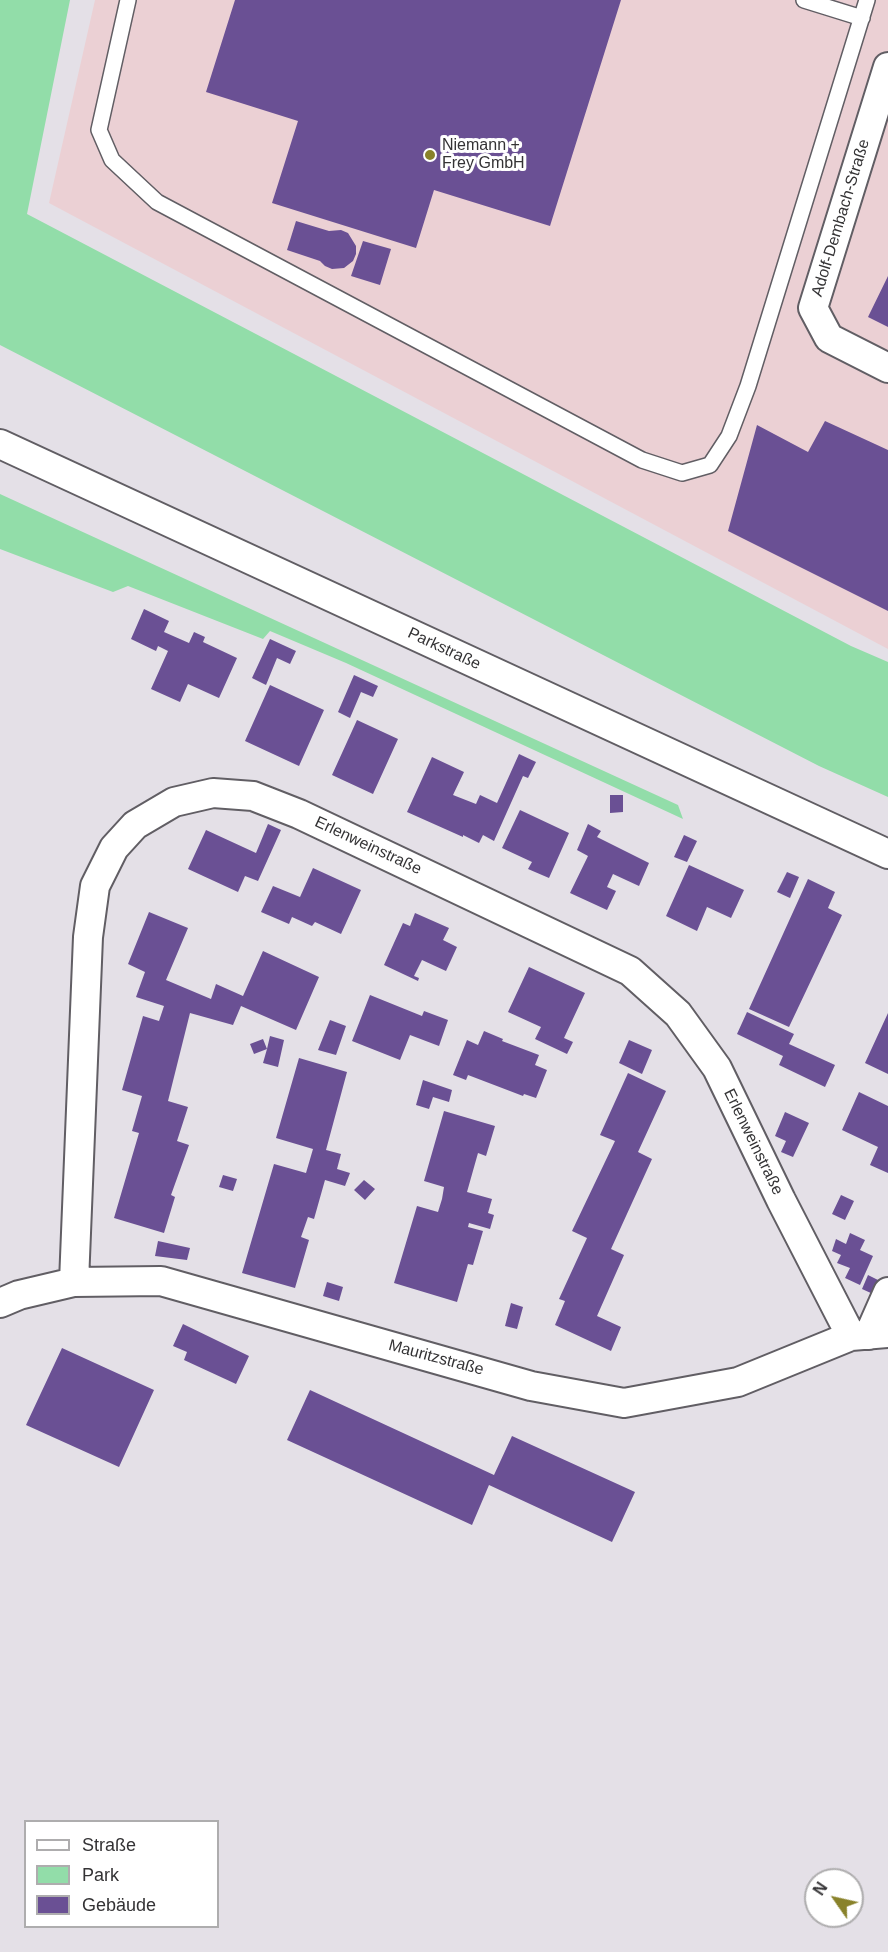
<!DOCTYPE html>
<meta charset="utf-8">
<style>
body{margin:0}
#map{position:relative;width:888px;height:1952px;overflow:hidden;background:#e4e0e7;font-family:Arial,sans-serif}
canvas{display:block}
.legend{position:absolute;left:24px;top:1820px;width:195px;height:108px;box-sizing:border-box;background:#fff;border:2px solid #aeadae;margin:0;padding:8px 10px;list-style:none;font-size:18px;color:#343335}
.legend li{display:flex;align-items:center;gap:12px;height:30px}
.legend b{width:30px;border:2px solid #aeadae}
.north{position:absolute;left:804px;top:1868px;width:60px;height:60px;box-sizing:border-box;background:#fff;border:2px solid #aeadae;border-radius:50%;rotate:304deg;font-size:16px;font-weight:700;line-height:24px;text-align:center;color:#343335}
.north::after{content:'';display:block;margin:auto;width:21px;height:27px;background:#89822a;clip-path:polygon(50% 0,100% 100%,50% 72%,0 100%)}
</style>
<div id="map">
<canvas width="888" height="1952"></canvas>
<ul class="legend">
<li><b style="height:8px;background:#fff"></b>Straße</li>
<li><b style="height:16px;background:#92dda9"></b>Park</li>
<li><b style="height:16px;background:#6a5094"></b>Gebäude</li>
</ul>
<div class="north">N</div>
</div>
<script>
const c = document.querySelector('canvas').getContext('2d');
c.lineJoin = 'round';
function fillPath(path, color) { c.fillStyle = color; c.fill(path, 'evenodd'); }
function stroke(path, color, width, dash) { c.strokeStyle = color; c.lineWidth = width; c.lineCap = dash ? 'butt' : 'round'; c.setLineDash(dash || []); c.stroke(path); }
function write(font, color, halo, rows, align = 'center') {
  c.font = font + ' Arial,sans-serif'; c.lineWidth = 6; c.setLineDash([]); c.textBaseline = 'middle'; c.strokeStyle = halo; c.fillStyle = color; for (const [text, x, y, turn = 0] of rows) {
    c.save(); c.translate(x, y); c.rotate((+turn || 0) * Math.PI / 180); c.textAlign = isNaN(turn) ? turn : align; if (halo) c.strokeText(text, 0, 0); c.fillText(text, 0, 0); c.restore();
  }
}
const industrial = new Path2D(`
 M 95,0 L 888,0 L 888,649 L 49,203 Z`);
const green = new Path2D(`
 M 0,0 L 70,0 L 27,214 L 851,646 L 888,662 L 888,797 L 819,766 L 0,345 Z
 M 0,494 L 678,805 L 683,819 L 346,663 L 270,631 L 263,639 L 128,586 L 113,592 L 0,549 Z`);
const building = new Path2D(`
 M 235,0 L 621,0 L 550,226 L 434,190 L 416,248 L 272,203 L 298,121 L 206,92 Z
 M 296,221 L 329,231 L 341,230 L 348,233 L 356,246 L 356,254 L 353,261 L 344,268 L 332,269 L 325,266 L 320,261 L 287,250 Z
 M 363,241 L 391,249 L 380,285 L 351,276 Z
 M 888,276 L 888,327 L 868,317 Z
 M 825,421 L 888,450 L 888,611 L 728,531 L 757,425 L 808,452 Z
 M 144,609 L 169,621 L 164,632 L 189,643 L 194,632 L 205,637 L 203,642 L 237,658 L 219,698 L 188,684 L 180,702 L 151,689 L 168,651 L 158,646 L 156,651 L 131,639 Z
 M 270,639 L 296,651 L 290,664 L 277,658 L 266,685 L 252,678 Z
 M 354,675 L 378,686 L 373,697 L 361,692 L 350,718 L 338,712 Z
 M 270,685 L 324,710 L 299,766 L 245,741 Z
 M 357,720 L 398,739 L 373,794 L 332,775 Z
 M 519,754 L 536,762 L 528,778 L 523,776 L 494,841 L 483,835 L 479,843 L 463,835 L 463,837 L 407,812 L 432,757 L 464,772 L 453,795 L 476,804 L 480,795 L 497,803 Z
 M 610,795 L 623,795 L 623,812 L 610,813 Z
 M 520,810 L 569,833 L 549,878 L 528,869 L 532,862 L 502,848 Z
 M 268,824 L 281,830 L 258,881 L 245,876 L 238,892 L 188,869 L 206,830 L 256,853 Z
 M 588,824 L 601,831 L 597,837 L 649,863 L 639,886 L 613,874 L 607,887 L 616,891 L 607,910 L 570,893 L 588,856 L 577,850 Z
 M 684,835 L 697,841 L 687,862 L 674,857 Z
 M 689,865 L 744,890 L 731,918 L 707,907 L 697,931 L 666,916 Z
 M 313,868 L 361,890 L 341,934 L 315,922 L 312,926 L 292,917 L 289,924 L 261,912 L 273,886 L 300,897 Z
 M 787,872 L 799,877 L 790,898 L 777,892 Z
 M 808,879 L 835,892 L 828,908 L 842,915 L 789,1027 L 749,1009 Z
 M 149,912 L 188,928 L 166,980 L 211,999 L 216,984 L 243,996 L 263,951 L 319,977 L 296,1030 L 241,1006 L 233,1025 L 190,1013 L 168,1101 L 188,1107 L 177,1141 L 189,1145 L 171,1195 L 175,1197 L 164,1233 L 114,1218 L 139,1133 L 132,1131 L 142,1096 L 122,1090 L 143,1016 L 159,1021 L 164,1006 L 136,997 L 145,972 L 128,964 Z
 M 415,913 L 449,928 L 443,940 L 457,947 L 446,971 L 422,960 L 414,976 L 419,978 L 418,981 L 384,965 L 403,923 L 410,926 Z
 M 529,967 L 585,993 L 564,1038 L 573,1042 L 567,1054 L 535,1039 L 541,1027 L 508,1012 Z
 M 370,995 L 422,1016 L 424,1011 L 448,1020 L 439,1046 L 410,1035 L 400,1060 L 352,1041 Z
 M 747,1012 L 794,1034 L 789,1044 L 835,1065 L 825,1087 L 779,1065 L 783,1056 L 737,1034 Z
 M 888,1013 L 888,1074 L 865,1063 Z
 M 330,1020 L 346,1026 L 336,1055 L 318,1050 Z
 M 484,1031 L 503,1039 L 502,1041 L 539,1055 L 535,1065 L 547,1070 L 536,1098 L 524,1094 L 523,1096 L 468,1075 L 466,1080 L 453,1075 L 467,1040 L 478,1045 Z
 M 270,1036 L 284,1040 L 278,1067 L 263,1063 L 267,1049 L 254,1054 L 250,1044 L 263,1039 L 267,1049 Z
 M 629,1040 L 652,1050 L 642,1074 L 619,1063 Z
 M 299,1058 L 347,1072 L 326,1150 L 341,1154 L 337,1169 L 350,1173 L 345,1186 L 325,1180 L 314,1219 L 308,1217 L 301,1237 L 309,1240 L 295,1288 L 242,1273 L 274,1164 L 306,1173 L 313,1149 L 276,1138 Z
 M 628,1073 L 666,1091 L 638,1152 L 652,1159 L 611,1249 L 624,1255 L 597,1316 L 621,1327 L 611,1351 L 555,1325 L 565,1301 L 559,1299 L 587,1238 L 572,1231 L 615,1141 L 600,1135 Z
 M 423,1080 L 452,1090 L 449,1102 L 433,1097 L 429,1109 L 416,1105 Z
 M 859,1092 L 888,1106 L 888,1173 L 870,1165 L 878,1147 L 842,1130 Z
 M 444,1111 L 495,1126 L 486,1156 L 478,1153 L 467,1192 L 492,1199 L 488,1213 L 494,1215 L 490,1229 L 469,1223 L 468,1227 L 483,1231 L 473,1265 L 468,1264 L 457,1302 L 394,1283 L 417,1206 L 438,1212 L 442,1199 L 444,1187 L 424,1181 Z
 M 785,1112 L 809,1123 L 793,1157 L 781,1152 L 786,1141 L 775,1136 Z
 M 223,1175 L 237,1179 L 233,1191 L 219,1187 Z
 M 364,1180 L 375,1189 L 365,1200 L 354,1190 Z
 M 841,1195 L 854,1201 L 845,1220 L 832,1214 Z
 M 850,1233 L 865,1240 L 860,1250 L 873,1256 L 860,1285 L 845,1278 L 850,1268 L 837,1263 L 841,1255 L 832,1251 L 836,1239 L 846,1244 Z
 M 158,1241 L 190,1248 L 187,1260 L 155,1256 Z
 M 868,1275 L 880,1281 L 873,1294 L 862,1289 Z
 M 327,1282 L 343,1287 L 339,1301 L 323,1296 Z
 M 511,1303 L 523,1307 L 517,1329 L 505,1326 Z
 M 183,1324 L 249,1356 L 236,1384 L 184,1360 L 187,1352 L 173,1346 Z
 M 62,1348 L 154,1390 L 119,1467 L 26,1425 Z
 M 310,1390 L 494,1475 L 512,1436 L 635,1492 L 612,1542 L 489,1485 L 472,1525 L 287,1440 Z`);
const lane = new Path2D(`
 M 128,0 L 99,130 L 112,160 L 157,202 L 642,460 L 682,473 L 710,465 L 729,436 L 748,386 L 867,0
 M 804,0 L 862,18`);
const street = new Path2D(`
 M 888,67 L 813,308 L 829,338 L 888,368
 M 0,444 L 888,854
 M 74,1282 L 88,937 L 95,886 L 114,848 L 135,825 L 174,802 L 213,793 L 253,796 L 299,814 L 630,971 L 678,1014 L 717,1068 L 781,1200 L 851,1336
 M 0,1303 L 19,1295 L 74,1282 L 161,1281 L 531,1386 L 624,1403 L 738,1382 L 851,1336 L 888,1333
 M 869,1335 L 888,1292`);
const markers = [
 [430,155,6,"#89822a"]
];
const poiNames = [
 ["Niemann +",442,146],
 ["Frey GmbH",442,164]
];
const streetNames = [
 ["Adolf-Dembach-Straße",841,218,-73],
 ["Parkstraße",444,649,25],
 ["Erlenweinstraße",368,846,25],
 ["Erlenweinstraße",753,1142,64],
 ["Mauritzstraße",436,1358,15]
];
fillPath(industrial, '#ebd0d4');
fillPath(green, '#92dda9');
fillPath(building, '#6a5094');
stroke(lane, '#615e64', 18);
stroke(street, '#615e64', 32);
stroke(lane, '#fff', 15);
stroke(street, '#fff', 28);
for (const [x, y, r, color] of markers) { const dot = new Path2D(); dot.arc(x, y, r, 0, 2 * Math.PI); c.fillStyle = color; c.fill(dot); stroke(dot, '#fff', 2); }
write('16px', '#343335', '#fff', poiNames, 'left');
write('16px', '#343335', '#fff', streetNames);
</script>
